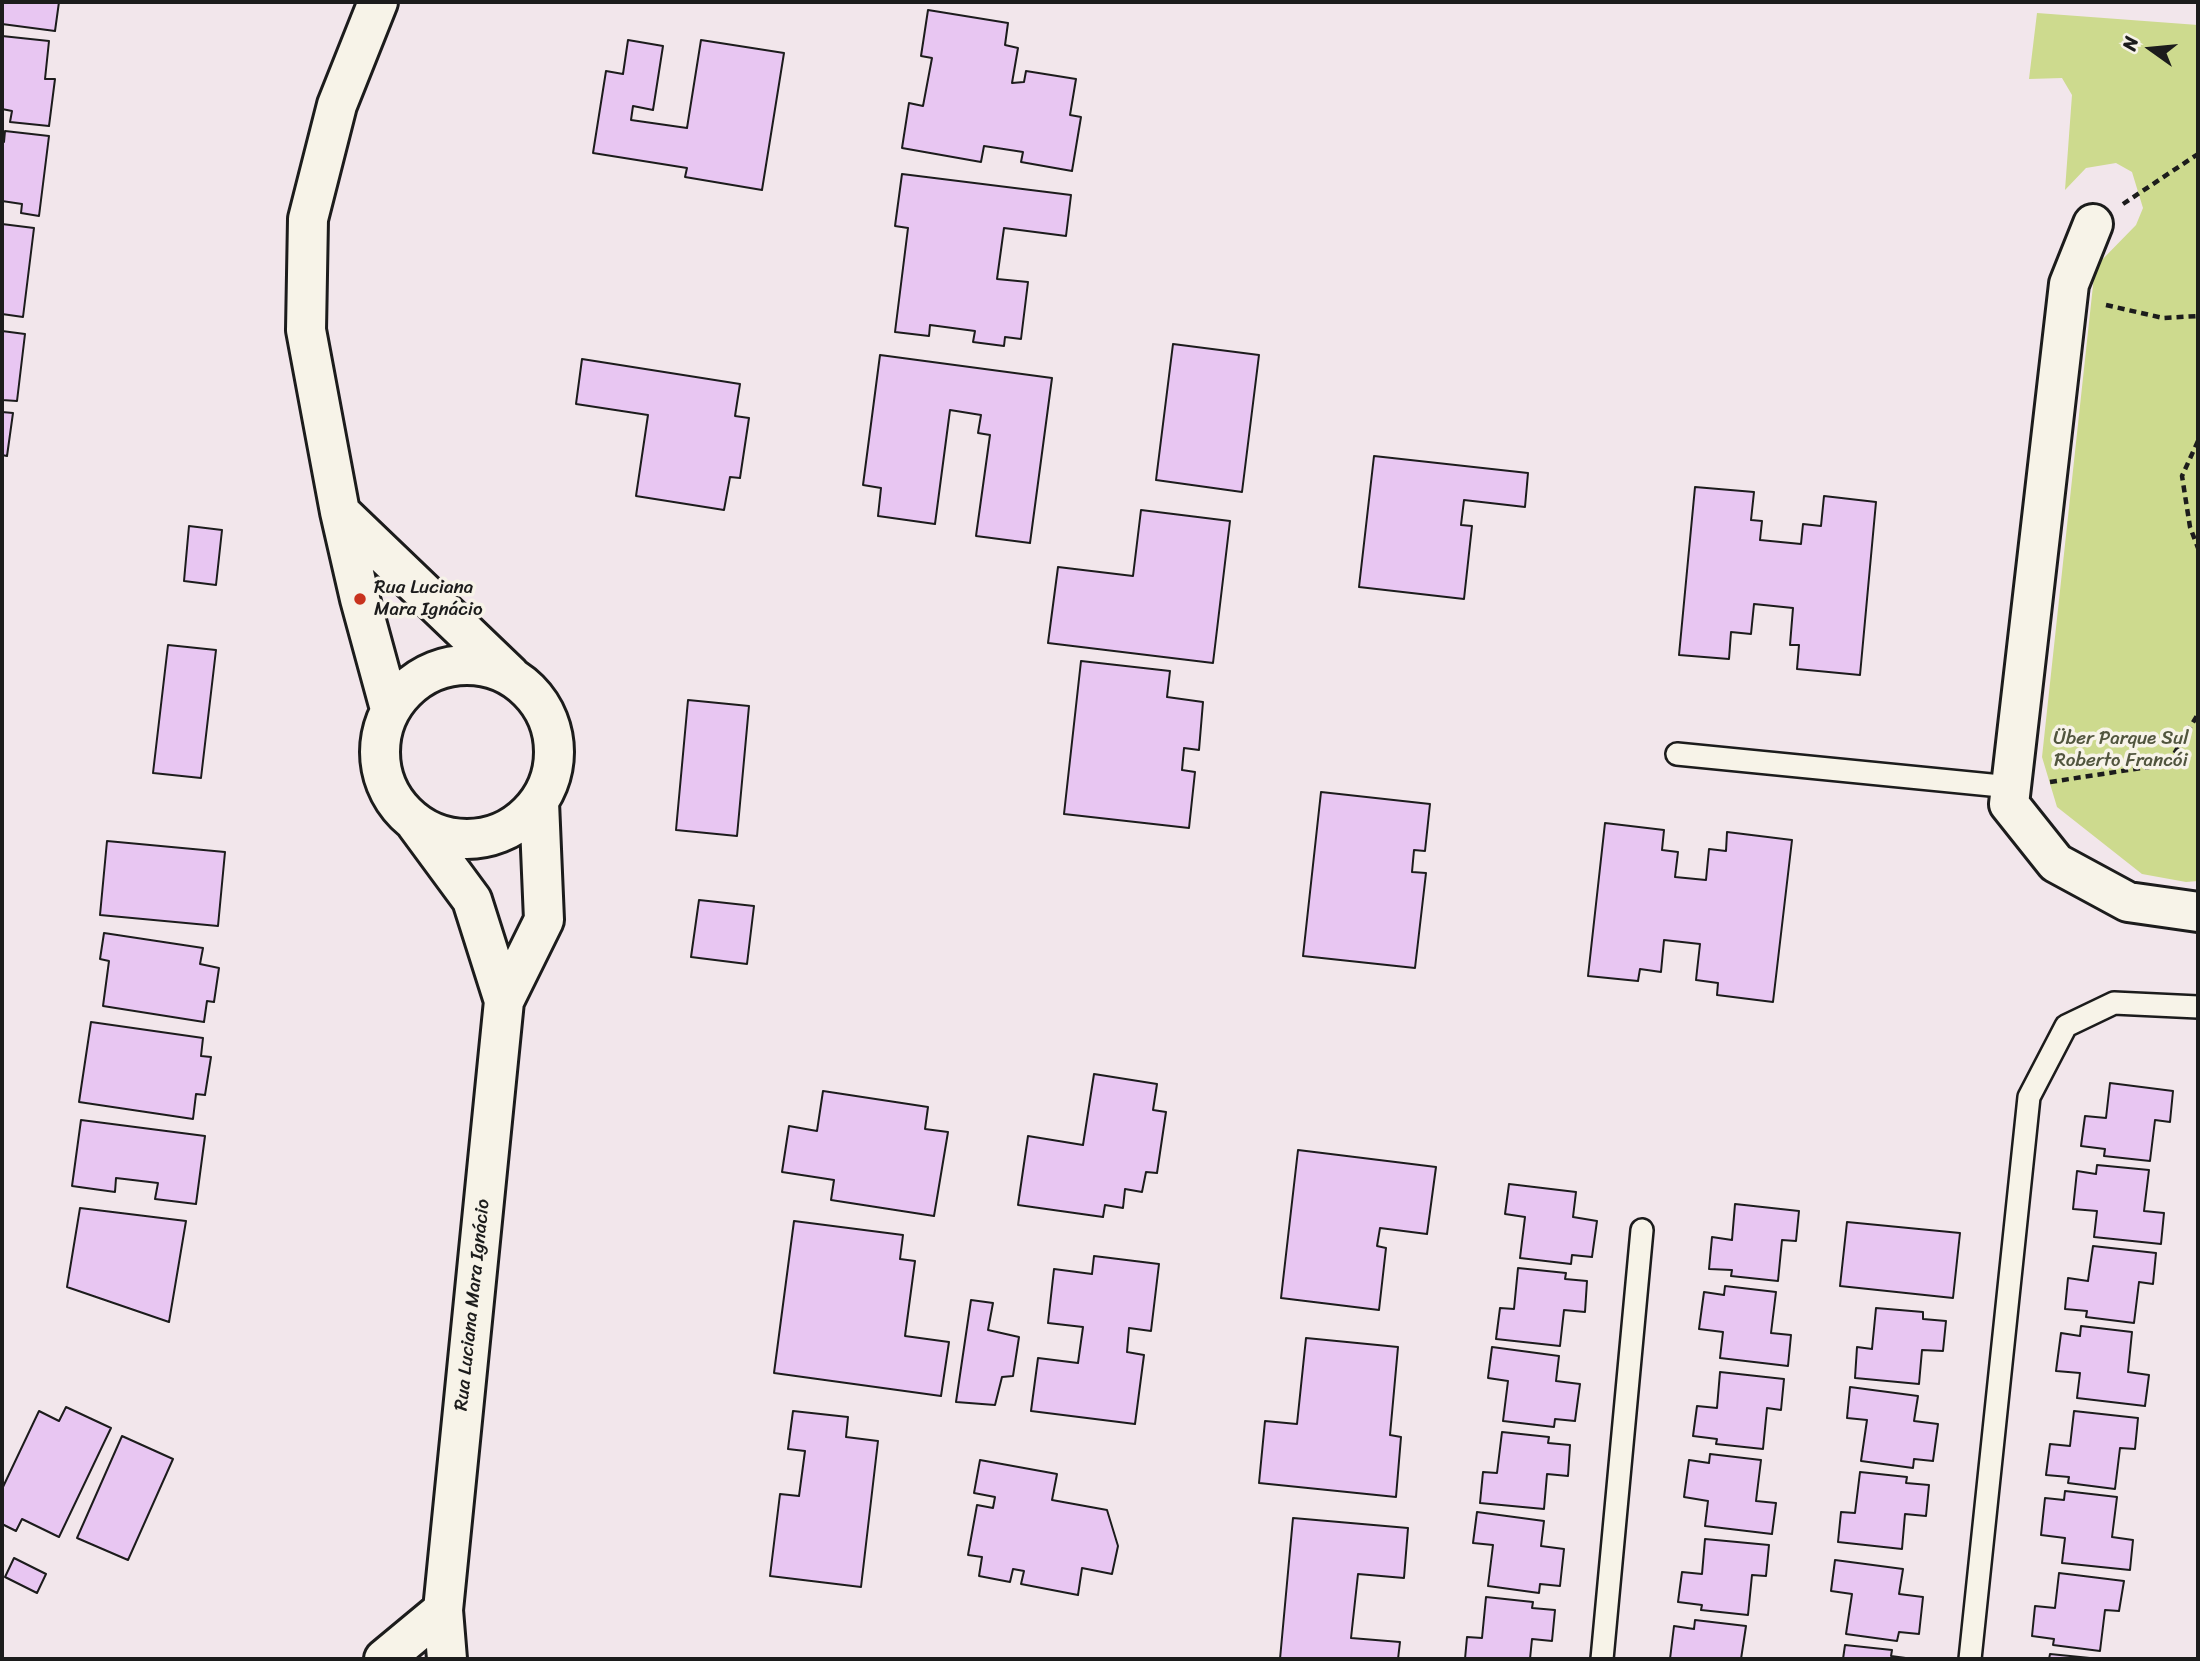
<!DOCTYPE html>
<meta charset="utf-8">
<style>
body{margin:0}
#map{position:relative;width:2200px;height:1661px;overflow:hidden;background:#f2e6eb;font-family:Sriracha,sans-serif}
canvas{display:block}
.frame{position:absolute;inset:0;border:4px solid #1c1c1c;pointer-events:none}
.north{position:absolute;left:2116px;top:14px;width:70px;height:70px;-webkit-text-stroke:5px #f7f3e8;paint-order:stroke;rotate:285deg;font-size:19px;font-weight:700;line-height:28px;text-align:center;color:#1c1c1c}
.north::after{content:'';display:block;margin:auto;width:24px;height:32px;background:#1c1c1c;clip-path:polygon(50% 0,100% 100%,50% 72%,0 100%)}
</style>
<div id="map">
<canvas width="2200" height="1661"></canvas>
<div class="frame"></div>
<div class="north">N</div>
</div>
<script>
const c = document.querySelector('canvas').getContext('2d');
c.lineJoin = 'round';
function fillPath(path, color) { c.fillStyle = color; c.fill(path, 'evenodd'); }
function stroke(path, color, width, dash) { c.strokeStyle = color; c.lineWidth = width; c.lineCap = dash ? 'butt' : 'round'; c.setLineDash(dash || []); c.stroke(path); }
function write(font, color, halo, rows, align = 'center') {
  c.font = font + ' Sriracha,sans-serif'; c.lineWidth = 7; c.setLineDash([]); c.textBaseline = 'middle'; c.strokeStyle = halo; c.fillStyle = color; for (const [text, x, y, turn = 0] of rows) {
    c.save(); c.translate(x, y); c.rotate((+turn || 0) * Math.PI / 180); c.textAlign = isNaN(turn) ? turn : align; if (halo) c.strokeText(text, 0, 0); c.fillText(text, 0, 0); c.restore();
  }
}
const green = new Path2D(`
 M 2037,13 L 2198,25 L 2198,881 L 2186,882 L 2142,874 L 2057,807 L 2042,757 L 2095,267 L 2136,225 L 2143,208 L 2132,172 L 2116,163 L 2086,168 L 2065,190 L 2072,95 L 2062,78 L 2029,79 Z`);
const building = new Path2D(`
 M 2,2 L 59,2 L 55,31 L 2,24 Z
 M 928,10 L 1008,23 L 1005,45 L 1018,48 L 1012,83 L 1024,82 L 1026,71 L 1076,79 L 1070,115 L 1081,117 L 1072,171 L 1021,162 L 1023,152 L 984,146 L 981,162 L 902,148 L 909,103 L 923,106 L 932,58 L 921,56 Z
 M 2,36 L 49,41 L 45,79 L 55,79 L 49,126 L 10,122 L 12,111 L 2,109 Z
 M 628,40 L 663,46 L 653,110 L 633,106 L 631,120 L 687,128 L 701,40 L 784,53 L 762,190 L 685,177 L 687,168 L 593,153 L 606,71 L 623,74 Z
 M 5,131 L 49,136 L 39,216 L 21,213 L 22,204 L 2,201 L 2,142 L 4,142 Z
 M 902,174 L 1071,195 L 1066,236 L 1004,228 L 997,279 L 1028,282 L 1021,339 L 1005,337 L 1004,346 L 973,342 L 975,331 L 930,325 L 929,336 L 895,332 L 908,228 L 895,226 Z
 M 2,224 L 34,228 L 23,317 L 2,314 Z
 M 2,331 L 25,334 L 17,401 L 2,400 Z
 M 1173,344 L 1259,355 L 1242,492 L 1156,480 Z
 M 880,355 L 1052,378 L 1030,543 L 976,536 L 990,435 L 978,433 L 981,415 L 950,410 L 935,524 L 878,516 L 881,488 L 863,485 Z
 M 582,359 L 740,384 L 735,416 L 749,418 L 740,478 L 730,477 L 724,510 L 636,496 L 648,415 L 576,404 Z
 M 2,412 L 13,413 L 7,456 L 2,455 Z
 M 1374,456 L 1528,473 L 1525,507 L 1464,500 L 1461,525 L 1472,526 L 1464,599 L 1359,587 Z
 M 1695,487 L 1754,492 L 1751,520 L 1762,521 L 1760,540 L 1801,544 L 1803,524 L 1821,526 L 1824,496 L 1876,502 L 1860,675 L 1797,669 L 1799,645 L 1790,645 L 1793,608 L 1754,604 L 1751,634 L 1731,632 L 1729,659 L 1679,655 Z
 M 1141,510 L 1230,521 L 1213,663 L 1048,643 L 1058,567 L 1133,576 Z
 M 189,526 L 222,530 L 216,585 L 184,581 Z
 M 168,645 L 216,650 L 201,778 L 153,773 Z
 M 1081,661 L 1170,671 L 1167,697 L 1203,702 L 1199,750 L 1184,748 L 1182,770 L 1195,772 L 1189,828 L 1064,814 Z
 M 688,700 L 749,706 L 737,836 L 676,830 Z
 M 1321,792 L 1430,804 L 1425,851 L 1414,850 L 1412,872 L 1426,873 L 1415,968 L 1303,956 Z
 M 1605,823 L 1664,830 L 1662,850 L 1678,852 L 1675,877 L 1706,880 L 1709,849 L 1726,851 L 1727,832 L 1792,840 L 1773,1002 L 1717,995 L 1718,983 L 1696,980 L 1700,944 L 1664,940 L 1661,972 L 1640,969 L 1638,981 L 1588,976 Z
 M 107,841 L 225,852 L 218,926 L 100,915 Z
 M 699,900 L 754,906 L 747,964 L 691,957 Z
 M 104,933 L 203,948 L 200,964 L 219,968 L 214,1002 L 207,1001 L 204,1022 L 103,1006 L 109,961 L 100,959 Z
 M 91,1022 L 203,1038 L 201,1056 L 211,1057 L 205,1095 L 196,1094 L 193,1119 L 79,1102 Z
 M 1094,1074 L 1157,1084 L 1153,1110 L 1166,1112 L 1157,1173 L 1146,1172 L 1142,1192 L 1125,1189 L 1123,1208 L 1105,1205 L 1103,1217 L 1018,1205 L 1028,1136 L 1083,1145 Z
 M 2110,1083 L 2173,1091 L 2170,1122 L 2155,1120 L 2150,1161 L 2104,1156 L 2105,1149 L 2081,1146 L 2085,1116 L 2106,1118 Z
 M 823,1091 L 928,1107 L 925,1129 L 948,1132 L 934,1216 L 831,1200 L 834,1180 L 782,1172 L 789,1126 L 817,1131 Z
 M 81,1120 L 205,1136 L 196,1204 L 155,1199 L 158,1183 L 116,1178 L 115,1192 L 72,1186 Z
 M 1298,1150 L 1436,1167 L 1427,1234 L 1380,1228 L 1377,1246 L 1386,1248 L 1379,1310 L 1281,1298 Z
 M 2097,1165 L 2149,1170 L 2144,1211 L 2164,1213 L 2161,1244 L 2094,1237 L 2097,1211 L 2073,1209 L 2077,1171 L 2096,1174 Z
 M 1509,1184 L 1576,1192 L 1573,1217 L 1597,1221 L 1592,1257 L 1572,1255 L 1571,1264 L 1520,1258 L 1525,1217 L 1505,1214 Z
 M 1735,1204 L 1799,1211 L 1796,1241 L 1782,1240 L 1778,1281 L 1731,1276 L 1732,1270 L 1709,1269 L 1712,1237 L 1732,1240 Z
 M 80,1208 L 186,1221 L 169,1322 L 67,1287 Z
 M 794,1221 L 903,1235 L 900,1259 L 915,1261 L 905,1336 L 949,1342 L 941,1396 L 774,1373 Z
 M 1847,1222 L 1960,1233 L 1953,1298 L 1840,1286 Z
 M 2093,1246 L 2156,1253 L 2153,1284 L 2139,1282 L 2134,1323 L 2086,1317 L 2087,1311 L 2065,1309 L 2068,1278 L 2088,1281 Z
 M 1094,1256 L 1159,1264 L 1151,1331 L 1129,1328 L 1127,1352 L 1144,1355 L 1135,1424 L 1031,1411 L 1038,1358 L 1078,1363 L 1083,1327 L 1048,1323 L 1054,1269 L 1092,1274 Z
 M 1518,1268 L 1566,1273 L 1565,1279 L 1587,1281 L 1585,1312 L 1564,1310 L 1560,1346 L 1496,1339 L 1500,1308 L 1514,1309 Z
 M 1725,1286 L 1776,1292 L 1771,1333 L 1791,1335 L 1788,1366 L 1720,1358 L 1723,1332 L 1699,1329 L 1704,1292 L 1724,1295 Z
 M 971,1300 L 993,1303 L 988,1330 L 1019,1337 L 1013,1376 L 1002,1377 L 995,1405 L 956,1402 Z
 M 1876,1308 L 1923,1312 L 1923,1319 L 1946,1321 L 1943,1351 L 1922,1350 L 1919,1384 L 1855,1378 L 1857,1347 L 1872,1349 Z
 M 2081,1326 L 2132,1332 L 2128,1372 L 2149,1375 L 2145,1406 L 2077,1398 L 2080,1373 L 2056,1371 L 2061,1333 L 2080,1336 Z
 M 1306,1338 L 1398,1347 L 1390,1435 L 1401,1437 L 1396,1497 L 1259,1483 L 1265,1421 L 1297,1424 Z
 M 1492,1347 L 1559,1356 L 1556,1381 L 1580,1384 L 1575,1421 L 1555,1419 L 1554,1427 L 1503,1421 L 1508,1381 L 1488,1378 Z
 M 1720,1372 L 1784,1379 L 1781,1410 L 1767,1408 L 1763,1449 L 1716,1444 L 1717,1439 L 1693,1436 L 1697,1406 L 1717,1408 Z
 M 1850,1387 L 1918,1396 L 1914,1421 L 1938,1424 L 1933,1461 L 1914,1459 L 1913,1468 L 1861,1461 L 1867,1420 L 1847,1418 Z
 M 66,1407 L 111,1428 L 59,1537 L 22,1519 L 16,1531 L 2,1524 L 2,1489 L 39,1411 L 59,1421 Z
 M 793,1411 L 848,1417 L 846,1437 L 878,1441 L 861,1587 L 770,1576 L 780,1494 L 799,1496 L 805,1451 L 788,1449 Z
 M 2074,1411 L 2138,1418 L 2135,1449 L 2120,1448 L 2115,1489 L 2068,1483 L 2069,1477 L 2046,1475 L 2050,1444 L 2070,1446 Z
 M 1502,1432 L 1549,1437 L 1548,1443 L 1570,1445 L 1568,1476 L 1547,1474 L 1544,1509 L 1480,1503 L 1483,1472 L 1497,1473 Z
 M 122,1436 L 173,1459 L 128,1560 L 77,1538 Z
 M 1710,1454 L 1761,1460 L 1756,1501 L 1776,1503 L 1772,1534 L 1705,1526 L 1708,1501 L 1684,1497 L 1689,1460 L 1709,1463 Z
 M 980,1460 L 1057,1474 L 1052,1500 L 1107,1510 L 1118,1546 L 1112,1574 L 1082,1568 L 1078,1595 L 1021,1584 L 1024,1571 L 1013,1569 L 1010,1582 L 979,1576 L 982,1557 L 968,1555 L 977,1505 L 993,1508 L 995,1497 L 974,1493 Z
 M 1860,1472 L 1907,1477 L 1906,1483 L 1929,1485 L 1926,1516 L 1905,1514 L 1902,1549 L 1838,1542 L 1841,1512 L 1855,1513 Z
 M 2065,1491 L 2117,1497 L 2112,1537 L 2133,1540 L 2130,1570 L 2062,1563 L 2065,1538 L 2041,1535 L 2045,1498 L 2064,1500 Z
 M 1477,1512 L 1544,1521 L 1541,1546 L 1564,1549 L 1560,1586 L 1540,1584 L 1539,1593 L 1488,1586 L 1493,1545 L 1473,1543 Z
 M 1293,1518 L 1408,1528 L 1404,1578 L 1358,1574 L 1351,1638 L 1400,1642 L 1398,1659 L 1280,1659 Z
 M 1705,1539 L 1769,1545 L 1766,1576 L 1752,1575 L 1748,1615 L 1701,1610 L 1702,1605 L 1678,1602 L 1682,1572 L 1702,1574 Z
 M 14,1558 L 46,1574 L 37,1593 L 5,1577 Z
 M 1835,1560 L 1903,1569 L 1899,1594 L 1923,1597 L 1919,1634 L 1899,1632 L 1897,1641 L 1846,1634 L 1852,1594 L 1831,1591 Z
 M 2059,1573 L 2124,1581 L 2119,1611 L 2105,1610 L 2100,1651 L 2053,1645 L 2054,1639 L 2032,1636 L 2035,1606 L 2055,1608 Z
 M 1486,1597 L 1533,1602 L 1532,1608 L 1555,1610 L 1552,1641 L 1532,1639 L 1530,1659 L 1465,1659 L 1467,1637 L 1482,1638 Z
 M 1695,1620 L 1746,1626 L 1741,1659 L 1670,1659 L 1674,1626 L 1694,1629 Z
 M 1845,1645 L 1892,1650 L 1891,1656 L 1913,1659 L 1843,1659 Z
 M 2050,1654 L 2100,1659 L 2049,1659 Z`);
const path = new Path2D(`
 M 2123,204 L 2198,154
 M 2106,305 L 2163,318 L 2198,316
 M 2198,441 L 2182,476 L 2190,527 L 2198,548
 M 2050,782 L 2168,764 L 2198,714`);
const service = new Path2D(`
 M 1677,754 L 2011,787
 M 1602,1659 L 1642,1230
 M 1970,1659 L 2029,1097 L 2066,1026 L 2114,1003 L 2198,1007`);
const minor = new Path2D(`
 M 378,2 L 337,105 L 308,219 L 306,330 L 340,512 L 360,599 L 390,709
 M 2093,224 L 2069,284 L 2009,804 L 2056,863 L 2128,902 L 2198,912
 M 340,512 L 510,675
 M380 752a87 87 0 1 1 174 0a87 87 0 1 1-174 0Z
 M 416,824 L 472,900 L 504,1001
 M 384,1659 L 443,1610
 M 447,1659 L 443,1610 L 504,1001 L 544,920 L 539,802`);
const markers = [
 [360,599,7,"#c8321e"]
];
const poiNames = [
 ["Rua Luciana",374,588],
 ["Mara Ignácio",374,610]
];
const parkNames = [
 ["Über Parque Sul",2121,739],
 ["Roberto Francói",2121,761]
];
const streetNames = [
 ["Rua Luciana Mara Ignácio",473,1305,-84]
];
fillPath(green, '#cdda8e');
fillPath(building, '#e8c6f2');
stroke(building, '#1c1c1c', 2);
stroke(service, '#1c1c1c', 26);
stroke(minor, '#1c1c1c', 44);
stroke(path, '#1c1c1c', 4.5, [7, 5]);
stroke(service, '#f7f3e8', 21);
stroke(minor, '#f7f3e8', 38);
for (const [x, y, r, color] of markers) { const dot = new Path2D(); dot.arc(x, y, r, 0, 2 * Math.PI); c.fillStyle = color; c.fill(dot); stroke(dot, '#f7f3e8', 2.5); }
write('19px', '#1c1c1c', '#f7f3e8', poiNames, 'left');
write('19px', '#51553e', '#f7f3e8', parkNames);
write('19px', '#1c1c1c', '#f7f3e8', streetNames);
</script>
